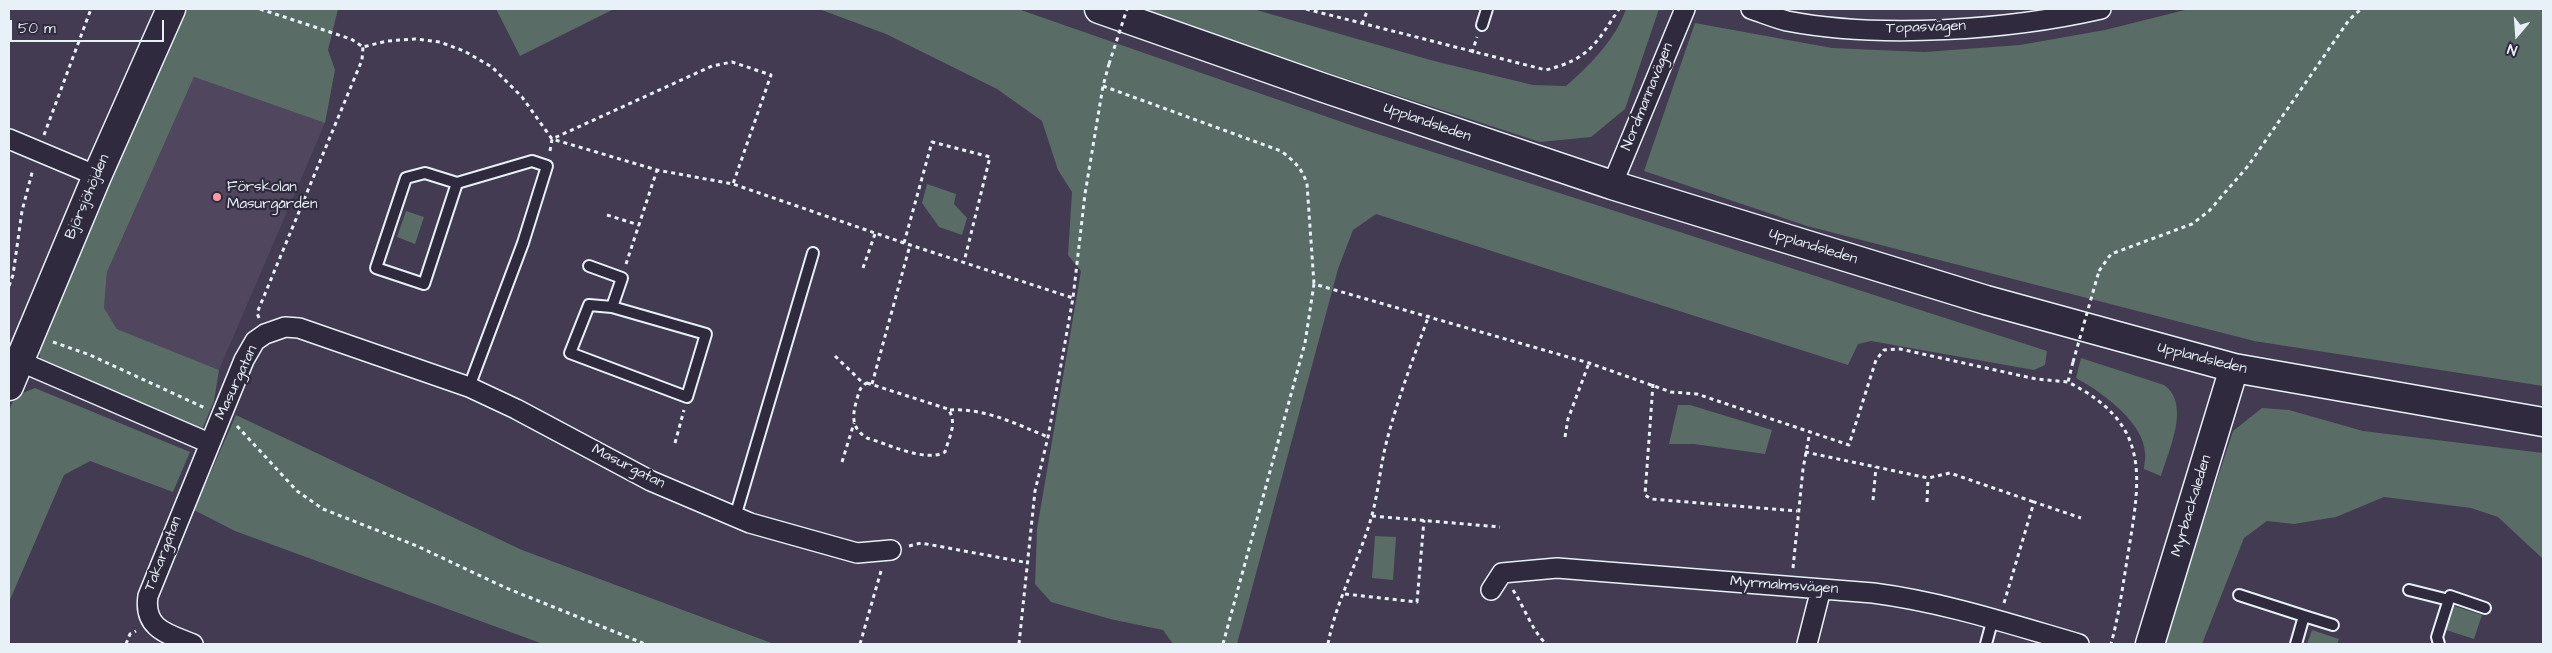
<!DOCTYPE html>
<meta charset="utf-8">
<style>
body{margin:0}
#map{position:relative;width:2552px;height:653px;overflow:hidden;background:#423b51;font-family:"Architects Daughter",sans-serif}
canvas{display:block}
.frame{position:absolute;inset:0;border:10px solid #e8f1f8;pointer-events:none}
.north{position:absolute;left:2492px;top:10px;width:50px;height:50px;-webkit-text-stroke:4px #2f2a3d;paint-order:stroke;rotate:198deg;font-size:14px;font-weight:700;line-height:20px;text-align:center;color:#e8f1f8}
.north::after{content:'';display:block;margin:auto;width:18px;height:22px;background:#e8f1f8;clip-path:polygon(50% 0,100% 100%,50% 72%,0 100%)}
.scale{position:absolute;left:10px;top:20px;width:154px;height:22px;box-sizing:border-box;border:2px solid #e8f1f8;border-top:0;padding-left:6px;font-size:15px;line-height:18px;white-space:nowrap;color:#e8f1f8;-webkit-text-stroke:4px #2f2a3d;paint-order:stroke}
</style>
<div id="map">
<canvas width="2552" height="653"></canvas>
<div class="frame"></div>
<div class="north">N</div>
<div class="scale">50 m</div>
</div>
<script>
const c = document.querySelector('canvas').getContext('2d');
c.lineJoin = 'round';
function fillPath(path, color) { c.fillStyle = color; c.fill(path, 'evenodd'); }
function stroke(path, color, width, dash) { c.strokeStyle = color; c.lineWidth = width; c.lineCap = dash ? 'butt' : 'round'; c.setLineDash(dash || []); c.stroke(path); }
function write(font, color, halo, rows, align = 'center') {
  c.font = font + ' "Architects Daughter",sans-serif'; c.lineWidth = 4.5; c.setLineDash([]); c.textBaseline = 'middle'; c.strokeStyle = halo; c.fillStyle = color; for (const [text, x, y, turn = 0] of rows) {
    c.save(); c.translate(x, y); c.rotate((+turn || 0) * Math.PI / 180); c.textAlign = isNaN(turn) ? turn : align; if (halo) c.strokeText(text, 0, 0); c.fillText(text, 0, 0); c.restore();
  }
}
const built = new Path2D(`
 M 194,77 L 325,123 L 219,370 L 117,329 L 104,308 L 107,272 Z`);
const green = new Path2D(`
 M 183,9 L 338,9 L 328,50 L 335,70 L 325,123 L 194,77 L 107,272 L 104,308 L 117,329 L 219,370 L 214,401 L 201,432 L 41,363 L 38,343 Z
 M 496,9 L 614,9 L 520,56 Z
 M 819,9 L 1018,9 L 1362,129 L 2047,351 L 2045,365 L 2034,370 L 1871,341 L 1858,344 L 1848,365 L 1376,214 L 1353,230 L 1338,269 L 1237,644 L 1173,644 L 1163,630 L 1110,619 L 1051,602 L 1035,584 L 1037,529 L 1081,271 L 1068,255 L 1072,192 L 1058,170 L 1042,121 L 997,89 L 886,34 Z
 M 1140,9 L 1253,9 L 1434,61 L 1533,85 L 1566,86 C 1589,66 1616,39 1626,9 L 1659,9 L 1625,109 L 1591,137 L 1540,142 L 1139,11 Z
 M 2189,9 L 2543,9 L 2543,386 L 2254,341 L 1807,226 L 1644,171 L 1695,23 L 1832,48 L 1924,52 L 2020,45 L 2105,30 Z
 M 927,184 L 956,194 L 954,204 L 967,218 L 962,235 L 939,227 L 922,203 Z
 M 406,211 L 424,217 L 415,244 L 397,237 Z
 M 2081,358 L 2164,385 C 2191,404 2169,450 2161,476 L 2144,469 C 2144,464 2146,458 2145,453 C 2144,422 2100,391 2076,378 Z
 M 35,388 L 190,452 L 173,492 L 90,461 L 64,475 L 9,602 L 9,411 L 15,396 Z
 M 1678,405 L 1690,405 L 1772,430 L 1765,454 L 1694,444 L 1669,444 Z
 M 2262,408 L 2289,410 L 2363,431 L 2543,453 L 2543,559 L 2498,517 L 2471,508 L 2384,497 L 2336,517 L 2294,524 L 2267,521 L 2244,538 L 2202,644 L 2163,644 L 2233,431 Z
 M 236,415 L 522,550 L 774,644 L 543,644 L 235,531 L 194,510 Z
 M 1375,536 L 1396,537 L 1393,580 L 1372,578 Z
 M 2454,606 L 2482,615 L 2474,639 L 2446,630 Z
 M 2312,630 L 2339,639 L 2337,644 L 2307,644 Z`);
const path = new Path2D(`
 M 260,9 L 351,39 L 363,47 L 387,41 L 415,39 L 440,42 L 464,51 L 492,67 L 522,97 L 552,139 L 657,170 L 733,184 L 904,243 L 1073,298
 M 1306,9 L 1546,70 C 1589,59 1596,44 1619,9
 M 1362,24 L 1368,9
 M 1472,53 L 1477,37
 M 1103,86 L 1281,151 C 1294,161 1302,168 1307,184 L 1314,284
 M 44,135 L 91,9
 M 550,151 L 552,139 L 712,66 L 732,62 L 771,75 L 733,184
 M 607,215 L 639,225
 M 904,243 L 932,142 L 990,157 L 964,262
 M 626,264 L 657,170
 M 863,268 L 875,234
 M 2099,271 L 2111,254 L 2192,224 L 2209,211 L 2248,166 L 2349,20 L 2361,9
 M 9,286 L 13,275 L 22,211 L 33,169
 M 259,318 L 257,313 L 362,60 L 363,47
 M 53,342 L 90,355 L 205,408
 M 835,356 L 864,384
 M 2073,362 L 2068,382 C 2151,424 2141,475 2128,554 C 2123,584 2119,615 2111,644
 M 867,383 L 948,409 C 958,423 949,437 945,452 C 926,463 888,444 867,438 C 851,428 852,416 857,399 C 859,392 860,386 867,383 Z
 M 872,384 L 910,245
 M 1653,384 L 1645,495 L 1651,499 L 1797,511
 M 950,410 C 985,408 1016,424 1048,437
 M 237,426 L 297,491 L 323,509 L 417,546 L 504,587 L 645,644
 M 1565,437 L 1568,419 L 1589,363
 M 675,443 L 684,410
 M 1805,452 L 1928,478 L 1950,473 L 2034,502
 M 842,462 L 854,423
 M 1873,500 L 1876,467
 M 1927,502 L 1928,478
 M 1372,516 L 1500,527
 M 909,546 L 921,543 L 1029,563
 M 1793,568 L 1803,469 L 1810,431
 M 1513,590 C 1525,608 1531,629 1546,644
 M 1345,594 L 1417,602 L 1424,520
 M 2004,603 L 2034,502 L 2081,518
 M 126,644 L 130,634 L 136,631
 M 860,644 L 881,571
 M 1019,644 L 1035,491 L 1048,437 L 1073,298 L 1085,194 L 1103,86 L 1109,64
 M 1223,644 L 1305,343 L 1314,284 L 1589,363 L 1671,392 L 1697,394 L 1849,445 L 1876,360 L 1884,350 L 1900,349 L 2036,379 L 2068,382
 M 1328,644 C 1336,600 1360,559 1372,515 C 1378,493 1380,470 1385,448 C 1396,403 1413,359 1429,315`);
const lane = new Path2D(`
 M 1482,25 L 1487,9
 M 457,183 L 424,284 L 376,268 L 406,178 L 425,173 L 457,183 L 532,161 L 547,166 L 523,243 L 469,387
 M 589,266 L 622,278 L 612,307 L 589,305 L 570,353 L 687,397 L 706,334 L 612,307
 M 735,517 L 813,253
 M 2409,590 L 2449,600
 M 2239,595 L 2304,616
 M 1986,644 L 1993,618
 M 2296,644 L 2304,616 L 2333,625
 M 2439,644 L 2437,637 L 2450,596 L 2485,608`);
const street = new Path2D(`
 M 1751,9 C 1763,13 1775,18 1787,21 C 1880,39 2009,30 2101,9
 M 9,139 L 97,176
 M 1612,185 L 1685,9
 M 19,361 L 209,443
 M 1491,590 L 1502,573 L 1557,568 L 1873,593 C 1943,602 2010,624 2079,644
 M 193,644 C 168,634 143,629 148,596 L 244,360 L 255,341 L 265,334 L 285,327 L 299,328 L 469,387 L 516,409 L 651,481 L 750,523 L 857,553 L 891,550
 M 1807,644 L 1821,589`);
const secondary = new Path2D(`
 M 1099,9 L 1321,87 L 1612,185 L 1986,300 L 2234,368 L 2543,422
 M 9,386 L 97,176 L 171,9
 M 2150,644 L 2234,368`);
const pathBridge = new Path2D(`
 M 1109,64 L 1127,9
 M 2073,362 L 2099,271`);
const markers = [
 [217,197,5,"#ff9aa2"]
];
const streetNames = [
 ["Topasvägen",1926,28,-2],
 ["Nordmannavägen",1648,97,-68],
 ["Upplandsleden",1427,123,19],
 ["Björsjöhöjden",88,197,-67],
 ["Upplandsleden",1813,247,17],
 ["Upplandsleden",2202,359,14],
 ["Masurgatan",237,383,-65],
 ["Masurgatan",628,467,27],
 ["Myrbackaleden",2192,506,-73],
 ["Takargatan",164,554,-69],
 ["Myrmalmsvägen",1784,586,4]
];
const poiNames = [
 ["Förskolan",227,188],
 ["Masurgården",227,205]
];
fillPath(built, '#50475f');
fillPath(green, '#596c65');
stroke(lane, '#e8f1f8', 14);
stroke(street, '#e8f1f8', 22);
stroke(secondary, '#e8f1f8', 31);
stroke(path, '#e8f1f8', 3, [4, 4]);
stroke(lane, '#2f2a3d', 10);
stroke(street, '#2f2a3d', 19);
stroke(secondary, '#2f2a3d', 28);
stroke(pathBridge, '#e8f1f8', 3, [4, 4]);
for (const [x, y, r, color] of markers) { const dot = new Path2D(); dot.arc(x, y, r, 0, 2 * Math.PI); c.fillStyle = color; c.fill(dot); stroke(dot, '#2f2a3d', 2); }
write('15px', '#e8f1f8', '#2f2a3d', streetNames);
write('15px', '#e8f1f8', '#2f2a3d', poiNames, 'left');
</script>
